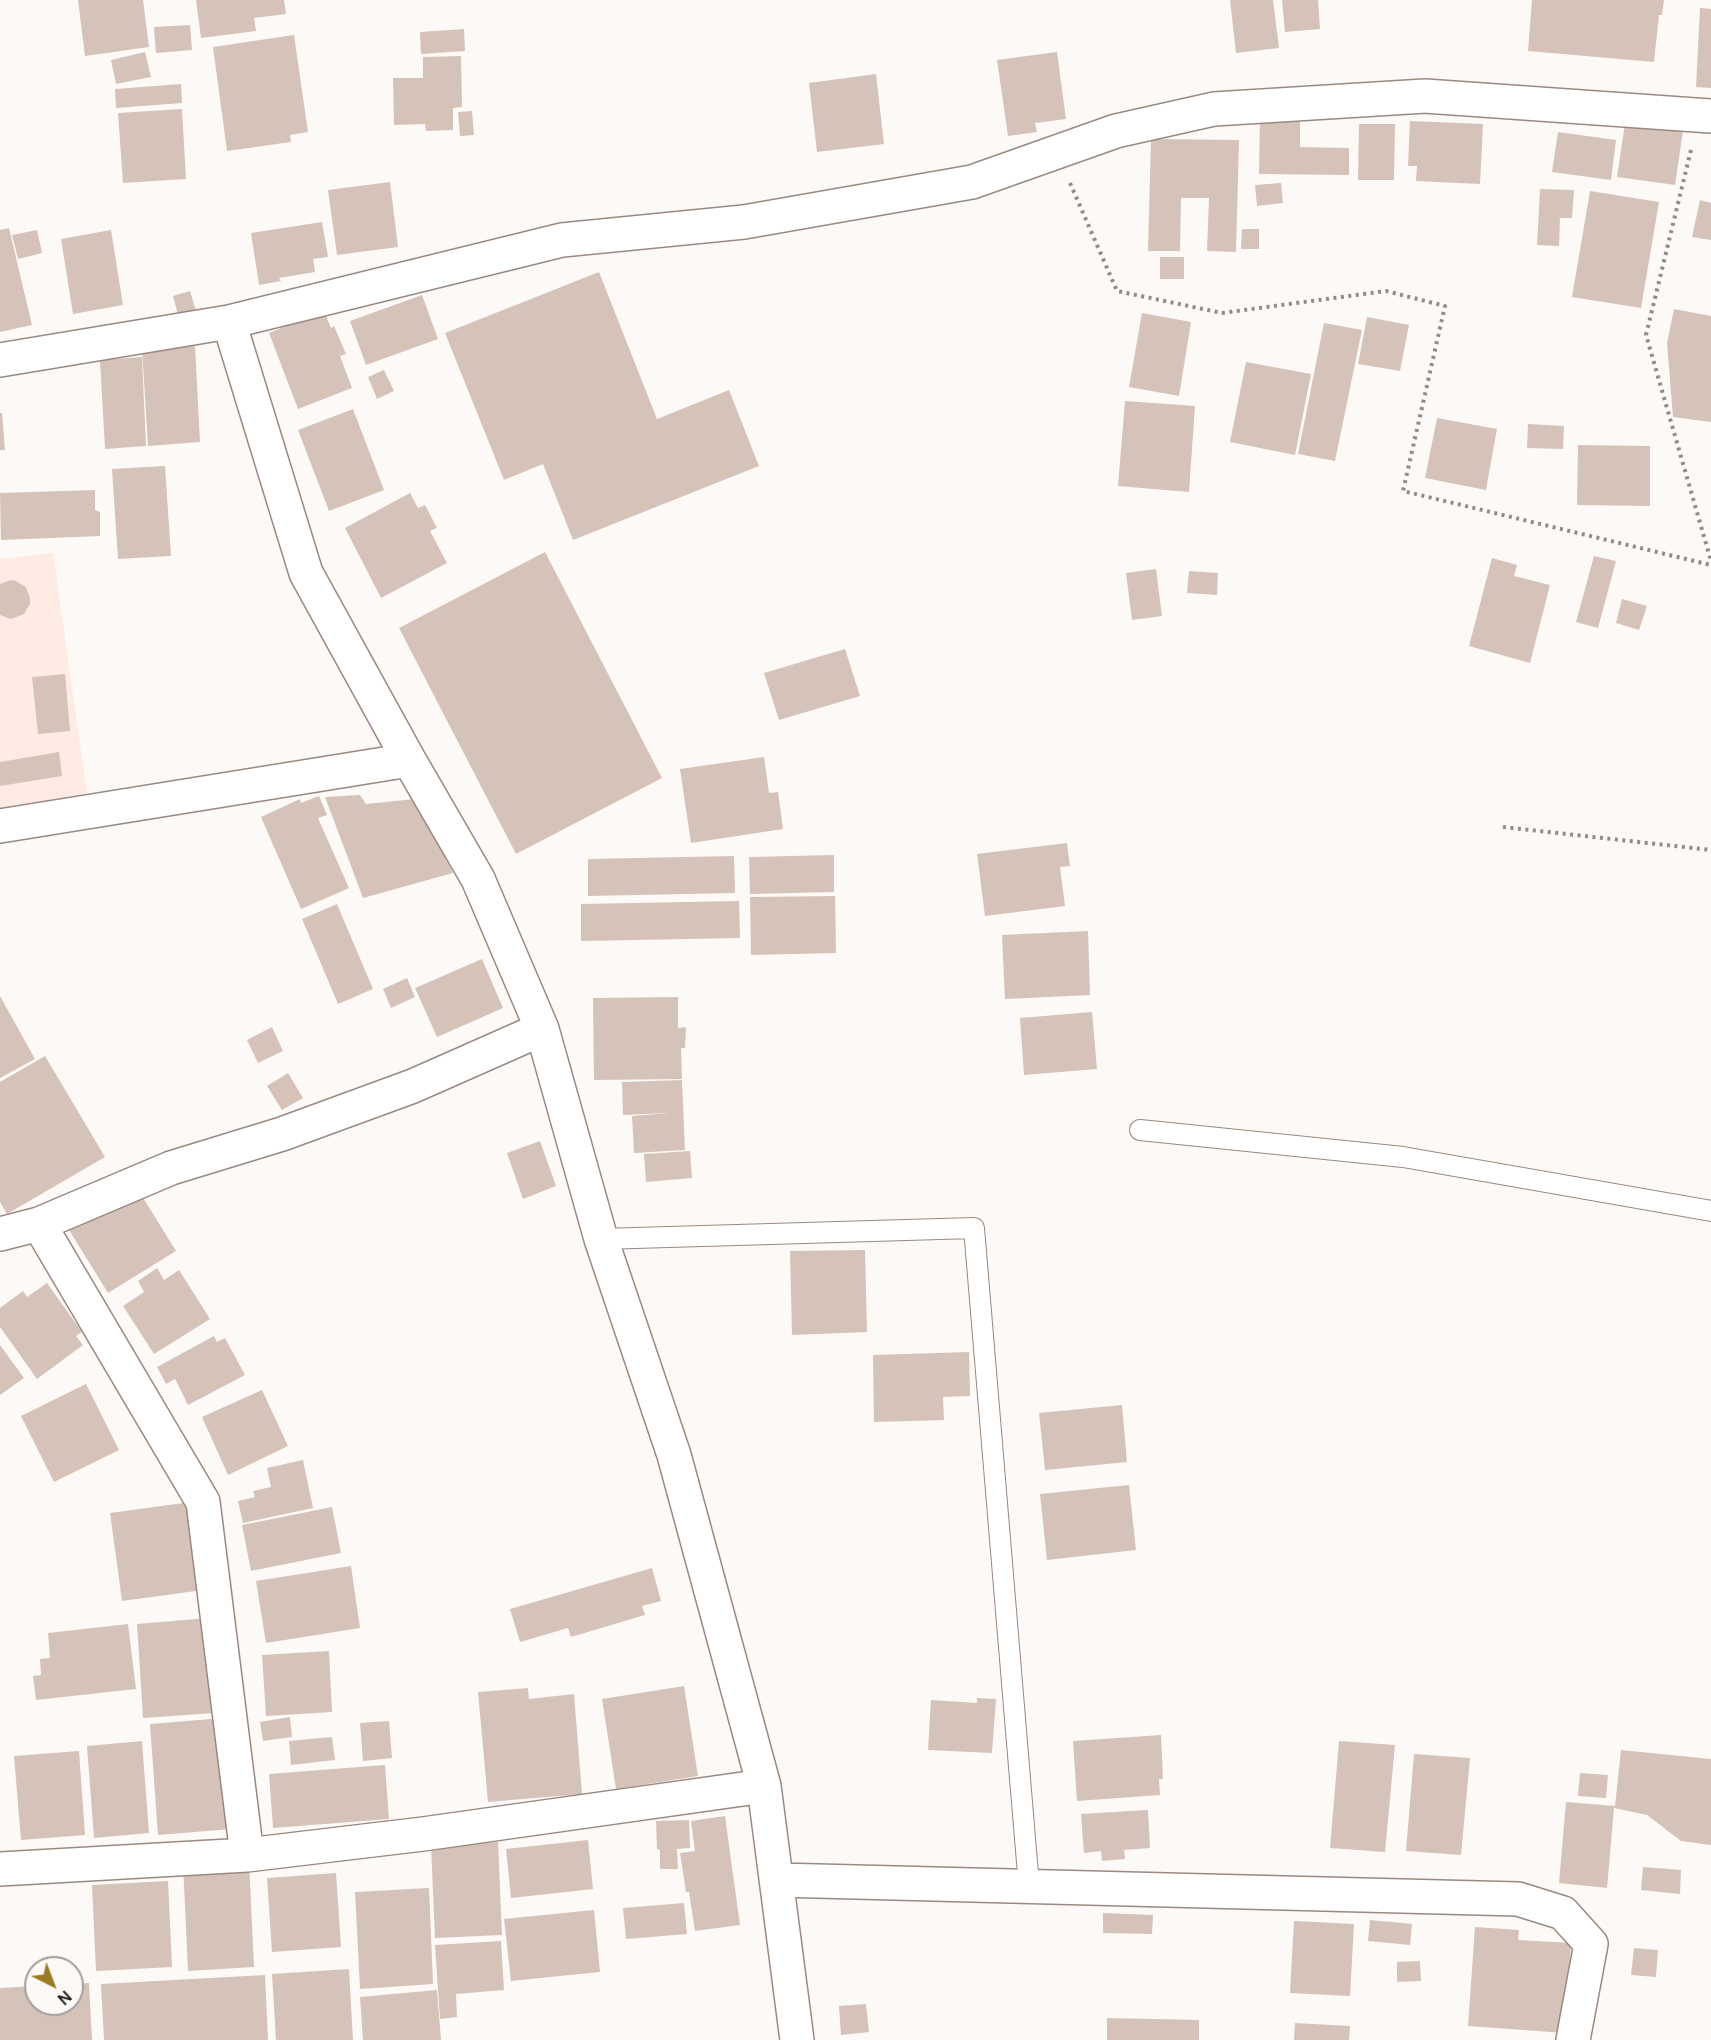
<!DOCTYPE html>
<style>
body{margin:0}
#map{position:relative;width:1711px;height:2040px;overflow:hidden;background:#fdf9f7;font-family:Manrope,sans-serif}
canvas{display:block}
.north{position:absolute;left:24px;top:1956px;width:60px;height:60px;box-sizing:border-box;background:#fdf9f7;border:2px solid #a29d9b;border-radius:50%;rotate:138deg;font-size:16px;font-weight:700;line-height:24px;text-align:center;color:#1a1410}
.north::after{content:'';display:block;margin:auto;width:21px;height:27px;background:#9a7b24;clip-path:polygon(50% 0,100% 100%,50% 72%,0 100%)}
</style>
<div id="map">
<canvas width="1711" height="2040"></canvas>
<div class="north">N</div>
</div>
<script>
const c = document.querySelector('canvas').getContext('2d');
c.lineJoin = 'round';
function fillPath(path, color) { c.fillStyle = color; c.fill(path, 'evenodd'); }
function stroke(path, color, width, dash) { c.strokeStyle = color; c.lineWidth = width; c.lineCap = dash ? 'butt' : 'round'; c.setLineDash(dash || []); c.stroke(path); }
const education = new Path2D(`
 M 53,553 L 87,793 L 0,810 L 0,559 Z`);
const building = new Path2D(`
 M 78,0 L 143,0 L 149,47 L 85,56 Z
 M 196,0 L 284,0 L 286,14 L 254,18 L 256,31 L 201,38 Z
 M 1230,0 L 1273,0 L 1279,48 L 1236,53 Z
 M 1282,0 L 1318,0 L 1320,29 L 1285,32 Z
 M 1532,0 L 1664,0 L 1662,15 L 1659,15 L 1654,62 L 1528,51 Z
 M 1700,8 L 1711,9 L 1711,88 L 1696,87 Z
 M 190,25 L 192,50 L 156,53 L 154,27 Z
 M 464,29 L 465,51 L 421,54 L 420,32 Z
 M 294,35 L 308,132 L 290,135 L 291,142 L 227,151 L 213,47 Z
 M 145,52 L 151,77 L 116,84 L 111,60 Z
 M 1057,52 L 1066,119 L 1035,123 L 1037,132 L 1008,136 L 997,60 Z
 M 461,56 L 462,107 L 453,108 L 453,130 L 426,131 L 425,124 L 394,125 L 393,78 L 423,78 L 423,57 Z
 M 876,74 L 884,144 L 817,152 L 809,83 Z
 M 181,84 L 182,103 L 116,108 L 115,89 Z
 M 182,109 L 186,179 L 123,183 L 118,113 Z
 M 472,111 L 474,135 L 460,136 L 458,112 Z
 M 1260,116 L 1300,116 L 1300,147 L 1349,148 L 1349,175 L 1259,174 Z
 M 1410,121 L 1483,124 L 1480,184 L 1416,181 L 1417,166 L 1408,166 Z
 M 1625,123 L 1683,131 L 1675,185 L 1617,177 Z
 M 1359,124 L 1395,124 L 1394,180 L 1358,180 Z
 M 1558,132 L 1616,140 L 1611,180 L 1552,172 Z
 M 1151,139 L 1239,140 L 1236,252 L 1207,251 L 1209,198 L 1181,198 L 1180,251 L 1148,251 Z
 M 390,182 L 398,247 L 337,255 L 328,190 Z
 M 1281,183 L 1283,203 L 1257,206 L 1255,185 Z
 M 1540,189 L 1574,190 L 1572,218 L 1560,218 L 1559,246 L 1537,245 Z
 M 1590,191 L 1659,202 L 1641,308 L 1572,297 Z
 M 1700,200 L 1711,203 L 1711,240 L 1692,237 Z
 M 322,222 L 328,257 L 313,259 L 315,272 L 279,278 L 281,281 L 259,285 L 251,233 Z
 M 9,228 L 32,325 L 0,332 L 0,230 Z
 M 1242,229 L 1259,229 L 1259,249 L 1241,249 Z
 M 37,230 L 42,253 L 18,259 L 12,235 Z
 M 111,230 L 123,305 L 73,314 L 61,239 Z
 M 1160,257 L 1184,257 L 1184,279 L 1160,279 Z
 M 599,272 L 657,419 L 729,390 L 759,466 L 573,540 L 543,464 L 504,480 L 445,333 Z
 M 190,291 L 196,311 L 178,315 L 173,296 Z
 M 422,295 L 438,339 L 366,365 L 350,321 Z
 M 1674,309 L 1711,316 L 1711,422 L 1673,417 L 1667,343 Z
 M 324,311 L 331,328 L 334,326 L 346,354 L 340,356 L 352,388 L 298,409 L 269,333 Z
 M 1142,313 L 1191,322 L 1179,396 L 1129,387 Z
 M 1367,317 L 1409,325 L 1400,371 L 1358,364 Z
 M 1324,323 L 1362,330 L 1335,461 L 1298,454 Z
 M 195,346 L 200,442 L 148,446 L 142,349 Z
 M 142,357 L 146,446 L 105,449 L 100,360 Z
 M 1246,362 L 1311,374 L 1295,455 L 1230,442 Z
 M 384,370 L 394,391 L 377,399 L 368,377 Z
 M 1125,401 L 1195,406 L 1189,492 L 1118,486 Z
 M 353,409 L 384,490 L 329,511 L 298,430 Z
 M 0,413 L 2,413 L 5,450 L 0,450 Z
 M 1437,418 L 1497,429 L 1486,490 L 1425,478 Z
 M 1528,424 L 1564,426 L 1563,449 L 1527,448 Z
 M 1578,445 L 1650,446 L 1650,506 L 1577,505 Z
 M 165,466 L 171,556 L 118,559 L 112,469 Z
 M 95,490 L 95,510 L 100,512 L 100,536 L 1,540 L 0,493 Z
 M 410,493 L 418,508 L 425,505 L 437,528 L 430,531 L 447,563 L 381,598 L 345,528 Z
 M 545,552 L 662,778 L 516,854 L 399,628 Z
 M 1594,556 L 1616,561 L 1598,628 L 1576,622 Z
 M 1492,558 L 1517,565 L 1514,576 L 1550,585 L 1530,663 L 1469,646 Z
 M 1156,569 L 1162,616 L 1132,620 L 1126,573 Z
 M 1189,571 L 1218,573 L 1217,595 L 1187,593 Z
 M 11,580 L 16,581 L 26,587 L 30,598 L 30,604 L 24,614 L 11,619 L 0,615 L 0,584 Z
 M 1622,599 L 1647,606 L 1639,630 L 1616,623 Z
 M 845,649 L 860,696 L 779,720 L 764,673 Z
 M 65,674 L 70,731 L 38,734 L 32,677 Z
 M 59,752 L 62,776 L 0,786 L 0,762 Z
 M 764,757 L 769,793 L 778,792 L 783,829 L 691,843 L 680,769 Z
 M 360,795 L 366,804 L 415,799 L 453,873 L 363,898 L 325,797 Z
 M 319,796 L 327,815 L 318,818 L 349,888 L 301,909 L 261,817 L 300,799 L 301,803 Z
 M 1067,843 L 1070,866 L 1060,867 L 1065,906 L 985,916 L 977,854 Z
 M 834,855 L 834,892 L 750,894 L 749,857 Z
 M 734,856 L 735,893 L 588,896 L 588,859 Z
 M 835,896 L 836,953 L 751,955 L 750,897 Z
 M 739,901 L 740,938 L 581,941 L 581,904 Z
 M 337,904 L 373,989 L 338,1004 L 302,919 Z
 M 1088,931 L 1090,995 L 1005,999 L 1002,935 Z
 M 482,959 L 503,1008 L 437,1037 L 415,988 Z
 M 407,978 L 415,997 L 391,1008 L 383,989 Z
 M 0,996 L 35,1059 L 0,1078 Z
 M 678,997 L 678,1028 L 686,1027 L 685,1048 L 681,1048 L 682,1079 L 594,1080 L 593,998 Z
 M 1092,1012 L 1097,1069 L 1024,1075 L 1020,1018 Z
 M 272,1027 L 283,1051 L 258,1063 L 247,1040 Z
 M 45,1056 L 105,1157 L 7,1214 L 0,1202 L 0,1082 Z
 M 288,1073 L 303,1098 L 282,1110 L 267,1086 Z
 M 682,1080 L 685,1150 L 634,1153 L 632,1116 L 670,1113 L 623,1115 L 622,1082 Z
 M 540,1141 L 556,1186 L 523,1199 L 507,1153 Z
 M 690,1151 L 692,1178 L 646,1182 L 644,1154 Z
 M 137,1188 L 176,1251 L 108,1293 L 69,1230 Z
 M 865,1250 L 867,1332 L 792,1335 L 790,1251 Z
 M 157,1268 L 164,1280 L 179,1270 L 210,1319 L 154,1354 L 123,1306 L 144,1292 L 138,1281 Z
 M 47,1283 L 82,1332 L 76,1336 L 83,1345 L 37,1379 L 0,1327 L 0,1308 L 23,1291 L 27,1297 Z
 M 214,1336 L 217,1342 L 225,1338 L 245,1375 L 188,1405 L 175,1379 L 166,1384 L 157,1367 Z
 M 0,1345 L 24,1378 L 0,1395 Z
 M 969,1352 L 970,1396 L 943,1397 L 944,1420 L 874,1422 L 873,1355 Z
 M 86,1384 L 119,1450 L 54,1482 L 21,1416 Z
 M 262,1390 L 288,1446 L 228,1475 L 202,1417 Z
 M 1122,1405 L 1127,1462 L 1045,1470 L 1039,1413 Z
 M 303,1460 L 313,1508 L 243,1523 L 238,1501 L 255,1497 L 253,1491 L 271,1487 L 267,1468 Z
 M 1129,1485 L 1136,1550 L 1047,1560 L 1040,1494 Z
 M 191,1502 L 203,1590 L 122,1601 L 110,1513 Z
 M 332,1507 L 341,1553 L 251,1571 L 242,1525 Z
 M 351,1566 L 360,1628 L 266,1643 L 256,1581 Z
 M 652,1568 L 661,1601 L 642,1606 L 645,1615 L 571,1637 L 568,1628 L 520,1642 L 510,1609 Z
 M 208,1618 L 215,1713 L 143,1718 L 137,1624 Z
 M 128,1624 L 136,1689 L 36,1700 L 33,1676 L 41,1675 L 40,1659 L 50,1658 L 48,1633 Z
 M 329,1651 L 332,1712 L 266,1716 L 262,1655 Z
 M 684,1686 L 698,1776 L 616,1789 L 602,1699 Z
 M 528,1688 L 529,1699 L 574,1694 L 582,1794 L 488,1802 L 478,1692 Z
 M 977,1698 L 996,1699 L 992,1753 L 928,1750 L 931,1700 L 977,1703 Z
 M 290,1717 L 292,1737 L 263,1741 L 260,1722 Z
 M 223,1718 L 231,1829 L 158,1835 L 150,1724 Z
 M 389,1721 L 392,1758 L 363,1761 L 360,1723 Z
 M 1161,1735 L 1163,1779 L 1159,1779 L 1160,1795 L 1077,1801 L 1073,1741 Z
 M 332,1737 L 335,1760 L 291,1765 L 289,1741 Z
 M 142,1741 L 149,1833 L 94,1838 L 87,1746 Z
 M 1339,1741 L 1395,1745 L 1385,1852 L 1330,1848 Z
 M 1621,1750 L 1711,1759 L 1711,1845 L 1681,1841 L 1647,1815 L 1614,1808 L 1607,1888 L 1559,1883 L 1566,1802 L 1615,1806 Z
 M 79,1751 L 85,1835 L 21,1840 L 14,1756 Z
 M 1414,1754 L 1470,1758 L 1461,1855 L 1406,1851 Z
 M 385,1765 L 389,1819 L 273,1828 L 269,1774 Z
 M 1580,1773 L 1608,1775 L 1606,1798 L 1578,1796 Z
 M 1148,1810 L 1150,1848 L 1124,1850 L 1125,1859 L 1102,1861 L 1101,1851 L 1084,1853 L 1081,1814 Z
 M 725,1816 L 740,1925 L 695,1931 L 689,1892 L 686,1892 L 680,1853 L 695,1851 L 691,1821 Z
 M 689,1820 L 690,1848 L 677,1849 L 678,1869 L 660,1869 L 660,1850 L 657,1849 L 656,1821 Z
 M 588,1840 L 593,1889 L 511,1898 L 506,1849 Z
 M 498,1842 L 502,1935 L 435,1938 L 431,1846 Z
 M 249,1861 L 254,1967 L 188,1971 L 183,1864 Z
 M 1643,1867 L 1681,1870 L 1680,1894 L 1641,1890 Z
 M 336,1873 L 341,1947 L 272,1952 L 267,1878 Z
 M 168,1881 L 172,1967 L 96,1971 L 92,1885 Z
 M 429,1888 L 433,1984 L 360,1989 L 355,1892 Z
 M 684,1903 L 687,1934 L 626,1939 L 623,1908 Z
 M 594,1910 L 600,1972 L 511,1981 L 504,1919 Z
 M 1103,1913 L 1153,1915 L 1152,1934 L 1103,1933 Z
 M 1370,1920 L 1412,1924 L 1410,1945 L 1368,1941 Z
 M 1294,1921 L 1354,1924 L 1350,1996 L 1290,1993 Z
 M 1475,1927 L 1519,1930 L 1518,1940 L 1571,1943 L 1565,2033 L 1468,2026 Z
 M 501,1941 L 504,1990 L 456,1994 L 457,2017 L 440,2019 L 435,1945 Z
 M 1634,1948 L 1658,1950 L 1656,1977 L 1631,1975 Z
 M 1420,1961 L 1421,1981 L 1397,1982 L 1397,1962 Z
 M 349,1969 L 353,2040 L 276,2040 L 272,1974 Z
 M 265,1975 L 268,2040 L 104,2040 L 101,1984 Z
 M 89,1983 L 92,2040 L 0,2040 L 0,1988 L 36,1986 L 36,2004 L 72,2004 L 72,1984 Z
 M 437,1990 L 441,2040 L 363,2040 L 360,1997 Z
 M 866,2004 L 869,2032 L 841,2035 L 839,2006 Z
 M 1107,2018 L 1199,2020 L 1199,2040 L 1107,2040 Z
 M 1295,2023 L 1350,2026 L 1349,2040 L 1294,2040 Z`);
const path = new Path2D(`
 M 1691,150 L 1646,335 L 1711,561
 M 1070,183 L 1117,291 L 1222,313 L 1386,291 L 1445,306 L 1403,491 L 1711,565
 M 1503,827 L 1711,850`);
const lane = new Path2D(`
 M 1140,1130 L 1403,1157 L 1711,1211
 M 601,1239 L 974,1228 L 1029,1886`);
const street = new Path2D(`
 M 229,322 L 306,573 L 409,760 L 478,879 L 542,1029 L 601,1239 L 674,1455 L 764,1786 L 797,2040
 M 0,360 L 229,322 L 562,240 L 744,222 L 972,182 L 1116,131 L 1214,109 L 1425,96 L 1711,116
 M 0,826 L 409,760
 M 39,1224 L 203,1502 L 247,1855
 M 0,1234 L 39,1224 L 171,1168 L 282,1134 L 413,1086 L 542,1029
 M 0,1869 L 247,1855 L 423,1834 L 764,1786
 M 778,1880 L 1518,1899 L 1563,1913 L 1591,1944 L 1573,2040`);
fillPath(education, '#feebe3');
fillPath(building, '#d5c3b9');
stroke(lane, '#9a8980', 22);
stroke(street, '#9a8980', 36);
stroke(path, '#908b88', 4, [3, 4.5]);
stroke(lane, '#fff', 20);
stroke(street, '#fff', 33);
</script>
